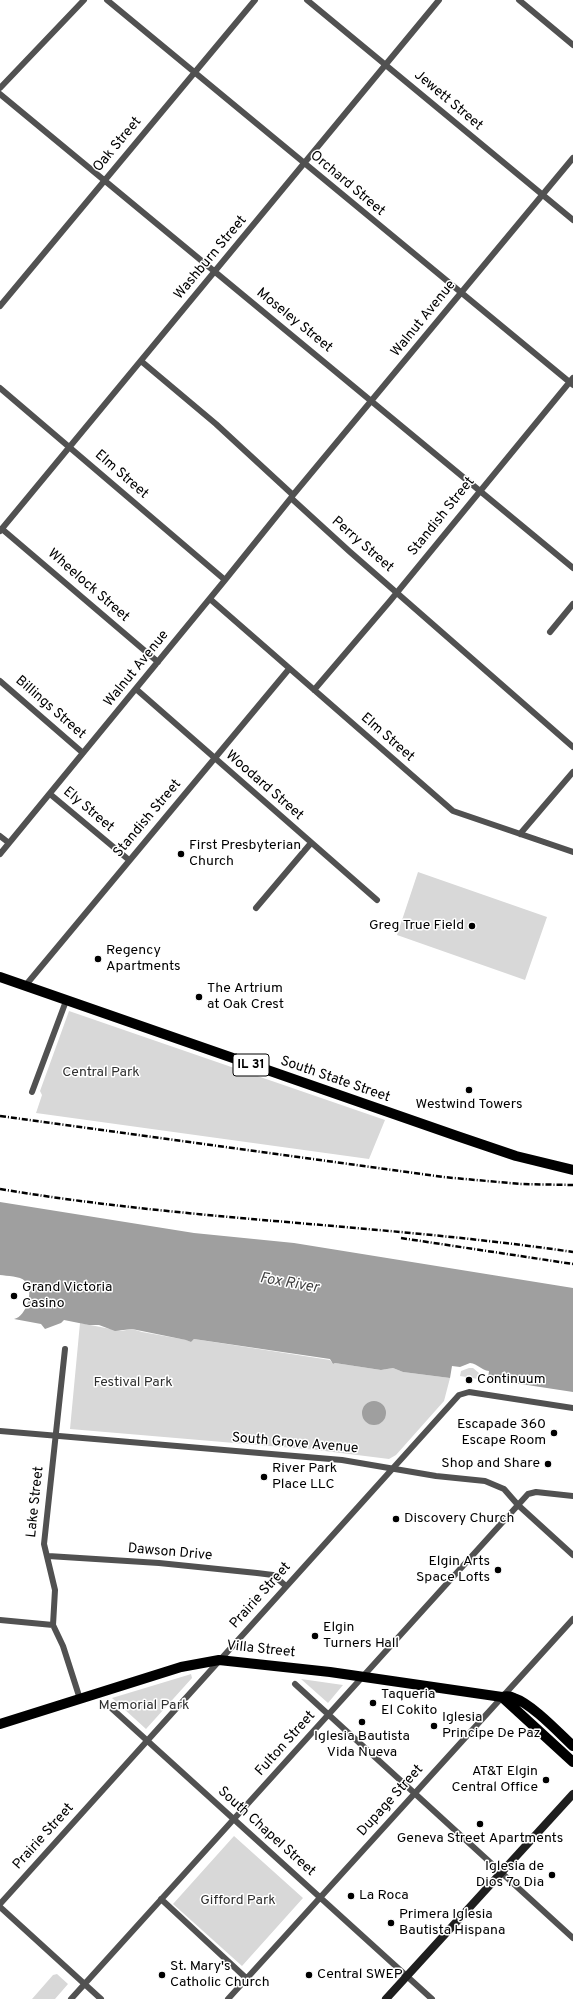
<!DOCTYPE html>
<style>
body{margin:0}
canvas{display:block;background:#fff}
</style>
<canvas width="573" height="1999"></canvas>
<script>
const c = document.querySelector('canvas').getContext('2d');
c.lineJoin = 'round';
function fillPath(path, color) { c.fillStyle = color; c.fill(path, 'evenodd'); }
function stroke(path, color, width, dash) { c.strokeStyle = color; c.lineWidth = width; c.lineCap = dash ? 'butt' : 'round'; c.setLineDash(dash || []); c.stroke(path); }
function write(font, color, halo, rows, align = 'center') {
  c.font = font + ' Overpass,sans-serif'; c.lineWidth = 3; c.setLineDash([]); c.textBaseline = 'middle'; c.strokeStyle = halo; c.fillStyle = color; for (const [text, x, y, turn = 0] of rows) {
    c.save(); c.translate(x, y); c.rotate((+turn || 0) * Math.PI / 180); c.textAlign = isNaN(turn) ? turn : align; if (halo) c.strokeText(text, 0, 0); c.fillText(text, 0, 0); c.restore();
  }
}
const green = new Path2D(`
 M 418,872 L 547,917 L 525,980 L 397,935 Z
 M 69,1011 L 385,1120 L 369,1159 L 36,1113 L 42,1095 L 40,1091 Z
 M 80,1323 L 121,1331 L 132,1329 L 142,1332 L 187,1340 L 191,1342 L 194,1339 L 330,1360 L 333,1364 L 335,1363 L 381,1370 L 393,1368 L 403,1372 L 450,1378 L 444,1401 L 396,1455 L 389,1459 L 317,1450 L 70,1429 Z
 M 469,1368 L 473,1368 L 479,1373 L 478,1379 L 460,1376 L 461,1371 Z
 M 188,1675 L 191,1674 L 192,1678 L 146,1729 L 112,1698 Z
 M 301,1679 L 343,1685 L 328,1703 Z
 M 234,1836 L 303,1898 L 242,1966 L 173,1904 Z
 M 57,1974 L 68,1984 L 55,1999 L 32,1999 L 53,1975 Z`);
const water = new Path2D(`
 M 0,1202 L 194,1233 L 294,1243 L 573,1288 L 573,1392 L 488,1379 L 489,1371 C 481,1370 478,1364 470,1363 L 460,1367 L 452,1366 L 450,1378 L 403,1372 L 393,1368 L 381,1370 L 335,1363 L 333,1364 L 330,1359 L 194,1339 L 191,1342 L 186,1340 L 132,1329 L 115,1331 L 99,1325 L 89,1325 L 64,1320 L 61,1323 L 45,1329 L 41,1324 L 14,1319 C 26,1317 35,1290 25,1281 C 20,1276 7,1276 0,1275 Z
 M362 1413a12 12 0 1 1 24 0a12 12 0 1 1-24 0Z`);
const street = new Path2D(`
 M 107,0 L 573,385
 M 307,0 L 573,220
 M 519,0 L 573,45
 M 0,88 L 84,0
 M 0,94 L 573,568
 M 0,306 L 255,0
 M 141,361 L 216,424 L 293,495
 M 0,388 L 225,580
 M 293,495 L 573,158
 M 293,495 L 291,498 L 349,551 L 573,747
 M 2,529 L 158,662
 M 0,531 L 439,0
 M 210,599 L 453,811 L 573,852
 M 550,632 L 573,604
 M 0,681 L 83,753
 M 136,689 L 377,900
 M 314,690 L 390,601 L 573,378
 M 50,794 L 129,860
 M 520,834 L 573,772
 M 0,836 L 9,843
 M 0,854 L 225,580 L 291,498
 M 256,908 L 311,843
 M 25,986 L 289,669
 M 32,1092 L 66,1001
 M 65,1349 L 44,1544 L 55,1590 L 53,1625 L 63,1646 L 80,1699
 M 0,1431 L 342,1460 L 436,1476 L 485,1481 L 504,1489 L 518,1505 L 573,1555
 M 48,1556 L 159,1563 L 257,1573 L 273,1575 L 286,1586
 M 0,1620 L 53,1625
 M 295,1684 L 573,1938
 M 109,1706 L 432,1999
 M 161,1899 L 246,1978
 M 0,1904 L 459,1395 L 469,1392 L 573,1408
 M 0,1907 L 101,1999
 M 71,1999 L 528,1494 L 536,1492 L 573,1496
 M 228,1999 L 573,1619`);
const secondary = new Path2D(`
 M 386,1999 L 573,1794`);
const primary = new Path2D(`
 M 0,977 L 457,1136 L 516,1156 L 573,1170
 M 502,1697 L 573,1762
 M 0,1724 L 181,1667 L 219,1660 L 330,1672 L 502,1697 C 506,1696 510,1696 514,1698 C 532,1704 559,1733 573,1746`);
const rail = new Path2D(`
 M 0,1116 L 443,1177 L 520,1184 L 573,1185
 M 0,1189 C 190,1221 383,1224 573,1252
 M 401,1238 L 573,1264`);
const markers = [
 [181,854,4,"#000"],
 [472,926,4,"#000"],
 [98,959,4,"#000"],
 [199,997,4,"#000"],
 [469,1090,4,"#000"],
 [14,1296,4,"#000"],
 [469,1380,4,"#000"],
 [554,1433,4,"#000"],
 [548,1464,4,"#000"],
 [264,1477,4,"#000"],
 [396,1519,4,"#000"],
 [498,1570,4,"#000"],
 [315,1636,4,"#000"],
 [373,1703,4,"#000"],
 [362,1722,4,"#000"],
 [434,1726,4,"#000"],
 [546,1780,4,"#000"],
 [480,1824,4,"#000"],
 [552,1875,4,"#000"],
 [351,1896,4,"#000"],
 [391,1923,4,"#000"],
 [162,1975,4,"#000"],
 [309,1975,4,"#000"]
];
const shields = [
 [251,1065,36]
];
const shieldNames = [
 ["IL 31",251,1065]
];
const streetNames = [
 ["Jewett Street",448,101,40],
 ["Oak Street",118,145,-50],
 ["Orchard Street",347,184,40],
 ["Washburn Street",211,258,-50],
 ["Walnut Avenue",424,319,-51],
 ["Moseley Street",294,321,39],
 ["Elm Street",121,475,41],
 ["Standish Street",442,517,-51],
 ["Perry Street",362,545,41],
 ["Wheelock Street",88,586,41],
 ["Walnut Avenue",137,669,-51],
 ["Billings Street",50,708,41],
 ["Elm Street",387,738,41],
 ["Woodard Street",264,786,41],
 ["Ely Street",88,810,40],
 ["Standish Street",148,819,-50],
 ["South State Street",335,1080,19],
 ["South Grove Avenue",295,1444,5],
 ["Lake Street",36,1502,-84],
 ["Dawson Drive",170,1553,5],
 ["Prairie Street",261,1596,-48],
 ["Villa Street",261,1650,6],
 ["Fulton Street",286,1744,-48],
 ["Dupage Street",391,1801,-48],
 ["South Chapel Street",266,1832,42],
 ["Prairie Street",44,1837,-48]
];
const poiNames = [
 ["First Presbyterian",189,846],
 ["Church",189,862],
 ["Greg True Field",464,926,"right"],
 ["Regency",106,951],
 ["Apartments",106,967],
 ["The Artrium",207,989],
 ["at Oak Crest",207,1005],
 ["Westwind Towers",469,1105,"center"],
 ["Grand Victoria",22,1288],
 ["Casino",22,1304],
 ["Continuum",477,1380],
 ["Escapade 360",546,1425,"right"],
 ["Escape Room",546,1441,"right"],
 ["Shop and Share",540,1464,"right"],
 ["River Park",272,1469],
 ["Place LLC",272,1485],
 ["Discovery Church",404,1519],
 ["Elgin Arts",490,1562,"right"],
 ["Space Lofts",490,1578,"right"],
 ["Elgin",323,1628],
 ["Turners Hall",323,1644],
 ["Taqueria",381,1695],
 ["El Cokito",381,1711],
 ["Iglesia",442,1718],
 ["Principe De Paz",442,1734],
 ["Iglesia Bautista",362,1737,"center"],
 ["Vida Nueva",362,1753,"center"],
 ["AT&T Elgin",538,1772,"right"],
 ["Central Office",538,1788,"right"],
 ["Geneva Street Apartments",480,1839,"center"],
 ["Iglesia de",544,1867,"right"],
 ["Dios 7o Dia",544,1883,"right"],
 ["La Roca",359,1896],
 ["Primera Iglesia",399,1915],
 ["Bautista Hispana",399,1931],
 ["St. Mary's",170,1967],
 ["Catholic Church",170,1983],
 ["Central SWEP",317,1975]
];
const parkNames = [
 ["Central Park",101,1073],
 ["Festival Park",133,1383],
 ["Memorial Park",144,1706],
 ["Gifford Park",238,1901]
];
const waterNames = [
 ["Fox River",289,1284,10]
];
fillPath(green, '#d8d8d8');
fillPath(water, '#9f9f9f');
stroke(street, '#515151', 6);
stroke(secondary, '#1e1e1e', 8);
stroke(primary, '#000', 10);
stroke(rail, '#000', 2.5, [6, 2, 1, 2]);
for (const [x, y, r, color] of markers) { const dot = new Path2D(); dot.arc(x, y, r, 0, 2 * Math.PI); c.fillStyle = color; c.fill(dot); stroke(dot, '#fff', 1.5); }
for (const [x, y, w] of shields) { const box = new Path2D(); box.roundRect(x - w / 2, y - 11, w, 22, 3); c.fillStyle = '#fff'; c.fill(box); stroke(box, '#000', 1); }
write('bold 13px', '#000', null, shieldNames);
write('14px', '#000', '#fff', streetNames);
write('14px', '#000', '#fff', poiNames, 'left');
write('14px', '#2f2f2f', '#fff', parkNames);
write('italic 15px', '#404040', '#fff', waterNames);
</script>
